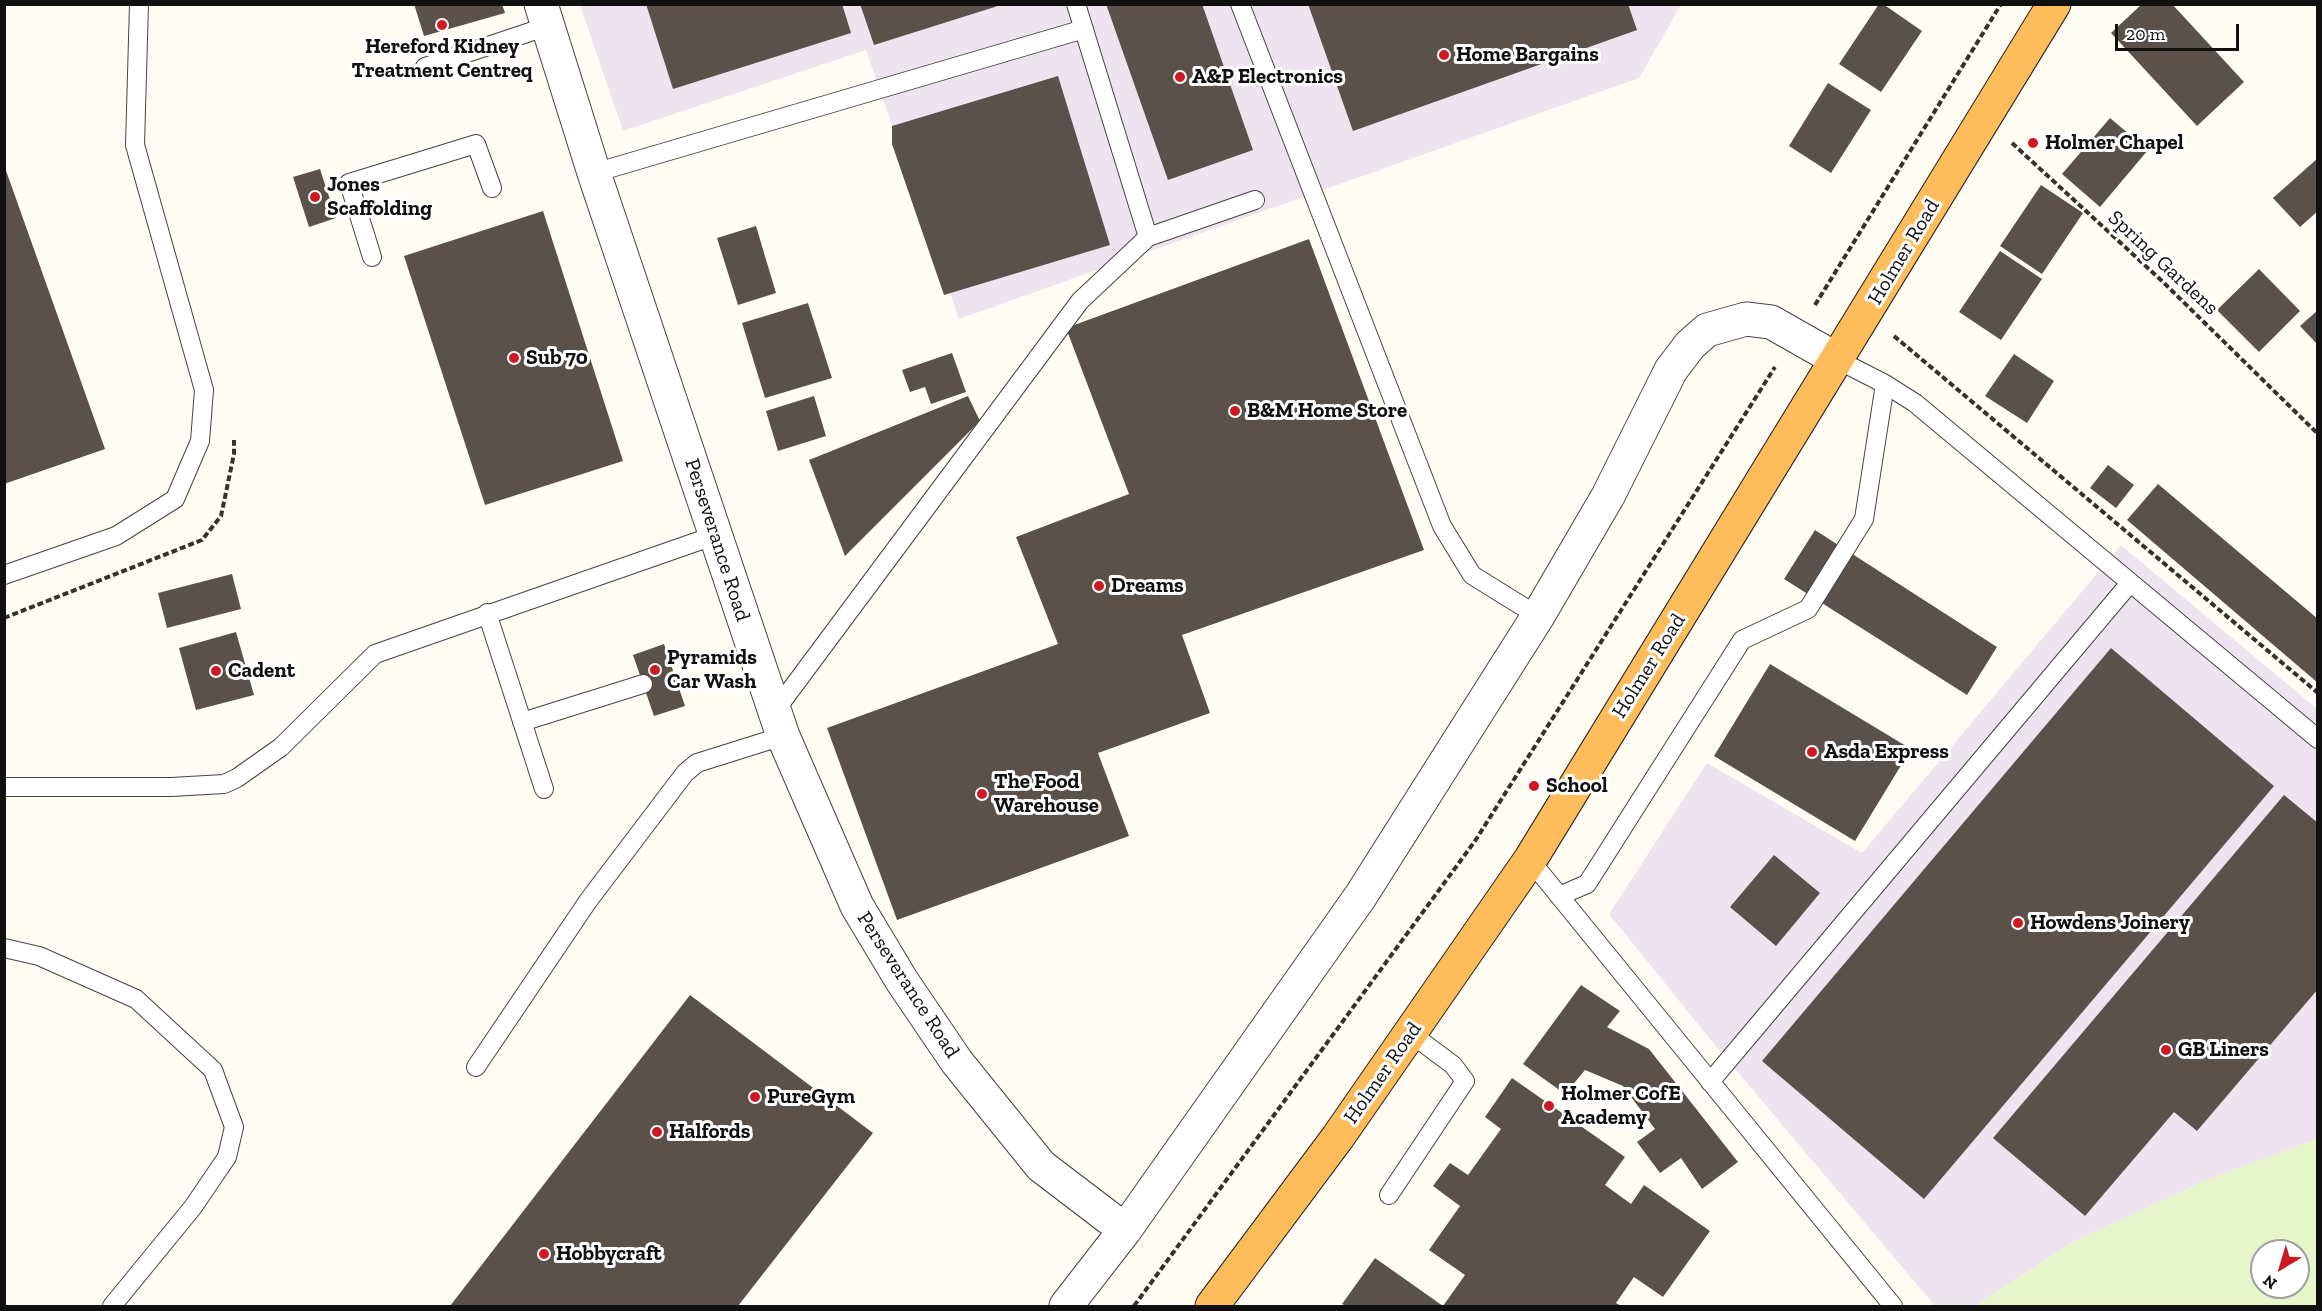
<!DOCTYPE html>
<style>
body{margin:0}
#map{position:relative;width:2322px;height:1311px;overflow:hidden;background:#fffdf3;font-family:"Zilla Slab",serif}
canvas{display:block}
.frame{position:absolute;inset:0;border:6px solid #101010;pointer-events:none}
.north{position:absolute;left:2250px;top:1239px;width:60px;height:60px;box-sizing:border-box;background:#fff;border:2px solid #9f9f9f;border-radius:50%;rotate:218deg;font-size:16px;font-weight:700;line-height:24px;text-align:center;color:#101010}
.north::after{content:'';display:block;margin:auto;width:21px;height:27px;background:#cf1922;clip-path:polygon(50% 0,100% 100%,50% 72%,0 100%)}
.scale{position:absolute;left:2115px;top:24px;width:124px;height:27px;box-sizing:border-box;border:3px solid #101010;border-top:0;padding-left:8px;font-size:18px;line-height:21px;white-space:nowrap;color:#101010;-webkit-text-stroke:4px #fff;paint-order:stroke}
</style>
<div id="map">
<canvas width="2322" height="1311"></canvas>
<div class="frame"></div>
<div class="north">N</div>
<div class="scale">20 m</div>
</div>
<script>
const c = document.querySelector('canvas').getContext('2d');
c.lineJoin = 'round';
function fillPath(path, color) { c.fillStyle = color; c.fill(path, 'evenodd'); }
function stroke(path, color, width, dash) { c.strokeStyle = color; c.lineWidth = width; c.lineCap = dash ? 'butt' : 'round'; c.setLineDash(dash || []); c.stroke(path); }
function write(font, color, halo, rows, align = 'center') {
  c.font = font + ' "Zilla Slab",serif'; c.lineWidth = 6; c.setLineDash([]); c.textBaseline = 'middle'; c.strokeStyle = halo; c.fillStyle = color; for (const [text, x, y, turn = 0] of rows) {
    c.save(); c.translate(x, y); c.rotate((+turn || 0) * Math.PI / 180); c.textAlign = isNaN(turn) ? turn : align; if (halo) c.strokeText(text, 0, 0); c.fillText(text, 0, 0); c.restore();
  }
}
const industrial = new Path2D(`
 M 580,5 L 1681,5 L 1639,78 L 959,319 L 866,50 L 623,131 Z
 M 2121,545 L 2317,709 L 2317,1139 L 2212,1178 L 2073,1242 L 1975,1306 L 1935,1306 L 1714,1044 L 1609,914 L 1707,763 L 1862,853 Z`);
const pitch = new Path2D(`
 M 2317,1139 L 2317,1306 L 1975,1306 L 2073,1242 L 2212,1178 ZM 2262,1251 L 2298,1251 L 2298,1287 L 2262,1287 Z`);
const building = new Path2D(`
 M 414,4 L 502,4 L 505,13 L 424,36 Z
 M 646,4 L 842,4 L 851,33 L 673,89 Z
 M 860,4 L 1001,4 L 1001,5 L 874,45 Z
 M 1106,4 L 1202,4 L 1253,150 L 1168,180 Z
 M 1308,4 L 1628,4 L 1637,30 L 1353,131 Z
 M 1879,4 L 1883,4 L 1922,31 L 1881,92 L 1839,64 Z
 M 2142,4 L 2172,4 L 2244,82 L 2197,126 L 2111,33 Z
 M 1058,76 L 1110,245 L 944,295 L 892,144 L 892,126 Z
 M 1828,83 L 1871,110 L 1831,173 L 1789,146 Z
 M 2110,118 L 2148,150 L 2100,207 L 2062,174 Z
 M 2318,158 L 2318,211 L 2300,227 L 2273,198 Z
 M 4,165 L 105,449 L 4,484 Z
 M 320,169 L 336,218 L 309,227 L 293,177 Z
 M 2041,185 L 2083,213 L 2042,274 L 2000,246 Z
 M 543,211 L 623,461 L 485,505 L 404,256 Z
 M 756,226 L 776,293 L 738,305 L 717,238 Z
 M 1309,239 L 1424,550 L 1182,635 L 1210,713 L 1098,753 L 1129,836 L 897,920 L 827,728 L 1058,644 L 1016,537 L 1129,494 L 1066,328 Z
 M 2000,251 L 2042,279 L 2001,340 L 1959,312 Z
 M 2259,269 L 2300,311 L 2259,352 L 2217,310 Z
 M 808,303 L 832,378 L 765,398 L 742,323 Z
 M 2318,310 L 2318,345 L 2300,326 Z
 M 952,353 L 966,392 L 931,404 L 925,387 L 910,392 L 902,370 Z
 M 2014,354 L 2054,381 L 2027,423 L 1985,396 Z
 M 814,396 L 826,436 L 778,451 L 766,411 Z
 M 968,396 L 980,421 L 845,556 L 809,460 Z
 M 2108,465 L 2134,485 L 2116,508 L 2090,488 Z
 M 2158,484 L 2318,619 L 2318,683 L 2127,520 Z
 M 1815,530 L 1997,647 L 1967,695 L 1784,579 Z
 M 232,574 L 241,609 L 167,628 L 158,593 Z
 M 236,632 L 254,695 L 196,710 L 179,648 Z
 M 664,644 L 685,706 L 654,716 L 633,655 Z
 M 2111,648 L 2274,786 L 1924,1199 L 1762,1061 Z
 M 1770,664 L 1911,749 L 1855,841 L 1714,756 Z
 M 2284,795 L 2318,823 L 2318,989 L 2197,1131 L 2174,1112 L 2085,1216 L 1993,1138 Z
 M 1774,855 L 1820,893 L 1776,946 L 1730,907 Z
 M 1581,985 L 1620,1011 L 1607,1027 L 1649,1049 L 1738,1162 L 1702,1189 L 1681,1158 L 1660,1173 L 1637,1142 L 1655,1129 L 1623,1086 L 1585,1070 L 1565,1094 L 1523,1064 Z
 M 690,995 L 873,1133 L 738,1306 L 450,1306 Z
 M 1512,1078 L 1625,1157 L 1605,1185 L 1631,1204 L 1644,1185 L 1710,1231 L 1663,1297 L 1634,1277 L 1616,1303 L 1621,1306 L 1346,1306 L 1342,1304 L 1375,1258 L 1443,1306 L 1465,1275 L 1429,1250 L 1460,1206 L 1433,1186 L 1450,1163 L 1468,1175 L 1501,1129 L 1485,1117 Z`);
const path = new Path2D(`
 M 2012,143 L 2162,281 L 2318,434
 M 1815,305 L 2001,4
 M 1894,336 L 2318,693
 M 4,618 L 202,540 L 221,516 L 234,454 L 234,440
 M 1134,1306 L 1475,841 L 1775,367`);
const service = new Path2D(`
 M 1076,4 L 1148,237
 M 1240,4 L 1442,526 L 1472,575 L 1538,616
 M 425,67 L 548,26
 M 594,173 L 1084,29
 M 372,257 L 349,183 L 476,144 L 492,188
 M 1838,360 L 1885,384 L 1915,403 L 2318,739
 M 4,575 L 116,536 L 175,499 L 200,441 L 204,390 L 135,145 L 139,4
 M 487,613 L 544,789
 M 775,711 L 1080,301 L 1148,237 L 1255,200
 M 522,722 L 643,684
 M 4,787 L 171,787 L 224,784 L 237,778 L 281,747 L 375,654 L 716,535
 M 1530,860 L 1893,1306
 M 1559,896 L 1587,884 L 1742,640 L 1808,609 L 1864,519 L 1885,384
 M 4,948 L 39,956 L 136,999 L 213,1070 L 234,1127 L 227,1157 L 193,1207 L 112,1306
 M 476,1067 L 588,901 L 685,773 L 697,763 L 783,736
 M 1710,1082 L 2130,583
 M 1389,1195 L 1465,1081 L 1453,1065 L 1410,1033`);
const minor = new Path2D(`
 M 541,4 L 594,173 L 783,736 L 857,906 L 902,981 L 957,1062 L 1041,1166 L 1125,1230
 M 1066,1306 L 1125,1230 L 1360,897 L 1538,616 L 1608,496 L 1671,370 L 1690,345 L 1707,330 L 1746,319 L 1771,322 L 1838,360`);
const trunk = new Path2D(`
 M 1212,1306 L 1338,1137 L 1530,860 L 2054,4`);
const markers = [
 [442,25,6,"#cf1922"],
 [1444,55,6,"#cf1922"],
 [1180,77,6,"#cf1922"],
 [2033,143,6,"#cf1922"],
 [315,197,6,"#cf1922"],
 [514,358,6,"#cf1922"],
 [1235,411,6,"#cf1922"],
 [1099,586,6,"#cf1922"],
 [655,670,6,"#cf1922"],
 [216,671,6,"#cf1922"],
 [1812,752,6,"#cf1922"],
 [1534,786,6,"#cf1922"],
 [982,794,6,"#cf1922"],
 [2018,923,6,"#cf1922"],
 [2166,1050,6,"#cf1922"],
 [755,1097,6,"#cf1922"],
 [1549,1106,6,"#cf1922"],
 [657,1132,6,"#cf1922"],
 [544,1254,6,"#cf1922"]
];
const poiNames = [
 ["Hereford Kidney",442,47,"center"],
 ["Treatment Centreq",442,71,"center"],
 ["Home Bargains",1456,55],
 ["A&P Electronics",1192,77],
 ["Holmer Chapel",2045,143],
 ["Jones",327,185],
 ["Scaffolding",327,209],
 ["Sub 70",526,358],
 ["B&M Home Store",1247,411],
 ["Dreams",1111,586],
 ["Pyramids",667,658],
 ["Car Wash",667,682],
 ["Cadent",228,671],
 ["Asda Express",1824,752],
 ["The Food",994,782],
 ["Warehouse",994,806],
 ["School",1546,786],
 ["Howdens Joinery",2030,923],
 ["GB Liners",2178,1050],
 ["Holmer CofE",1561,1094],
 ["Academy",1561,1118],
 ["PureGym",767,1097],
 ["Halfords",669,1132],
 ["Hobbycraft",556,1254]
];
const streetNames = [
 ["Holmer Road",1904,252,-59],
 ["Spring Gardens",2163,263,43],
 ["Perseverance Road",717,540,72],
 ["Holmer Road",1649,666,-58],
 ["Perseverance Road",908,985,57],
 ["Holmer Road",1383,1073,-55]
];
fillPath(industrial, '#eee4ef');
fillPath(pitch, '#e6f5ca');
fillPath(building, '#5a514b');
stroke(service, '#434343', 20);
stroke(minor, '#434343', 35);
stroke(trunk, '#212121', 35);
stroke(path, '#323232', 4, [6, 3]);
stroke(service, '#fff', 18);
stroke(minor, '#fff', 33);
stroke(trunk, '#ffbc5a', 33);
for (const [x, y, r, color] of markers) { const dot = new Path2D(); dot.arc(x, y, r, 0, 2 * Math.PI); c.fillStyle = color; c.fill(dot); stroke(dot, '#fff', 2); }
write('bold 21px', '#101010', '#fff', poiNames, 'left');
write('21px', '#101010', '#fff', streetNames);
</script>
